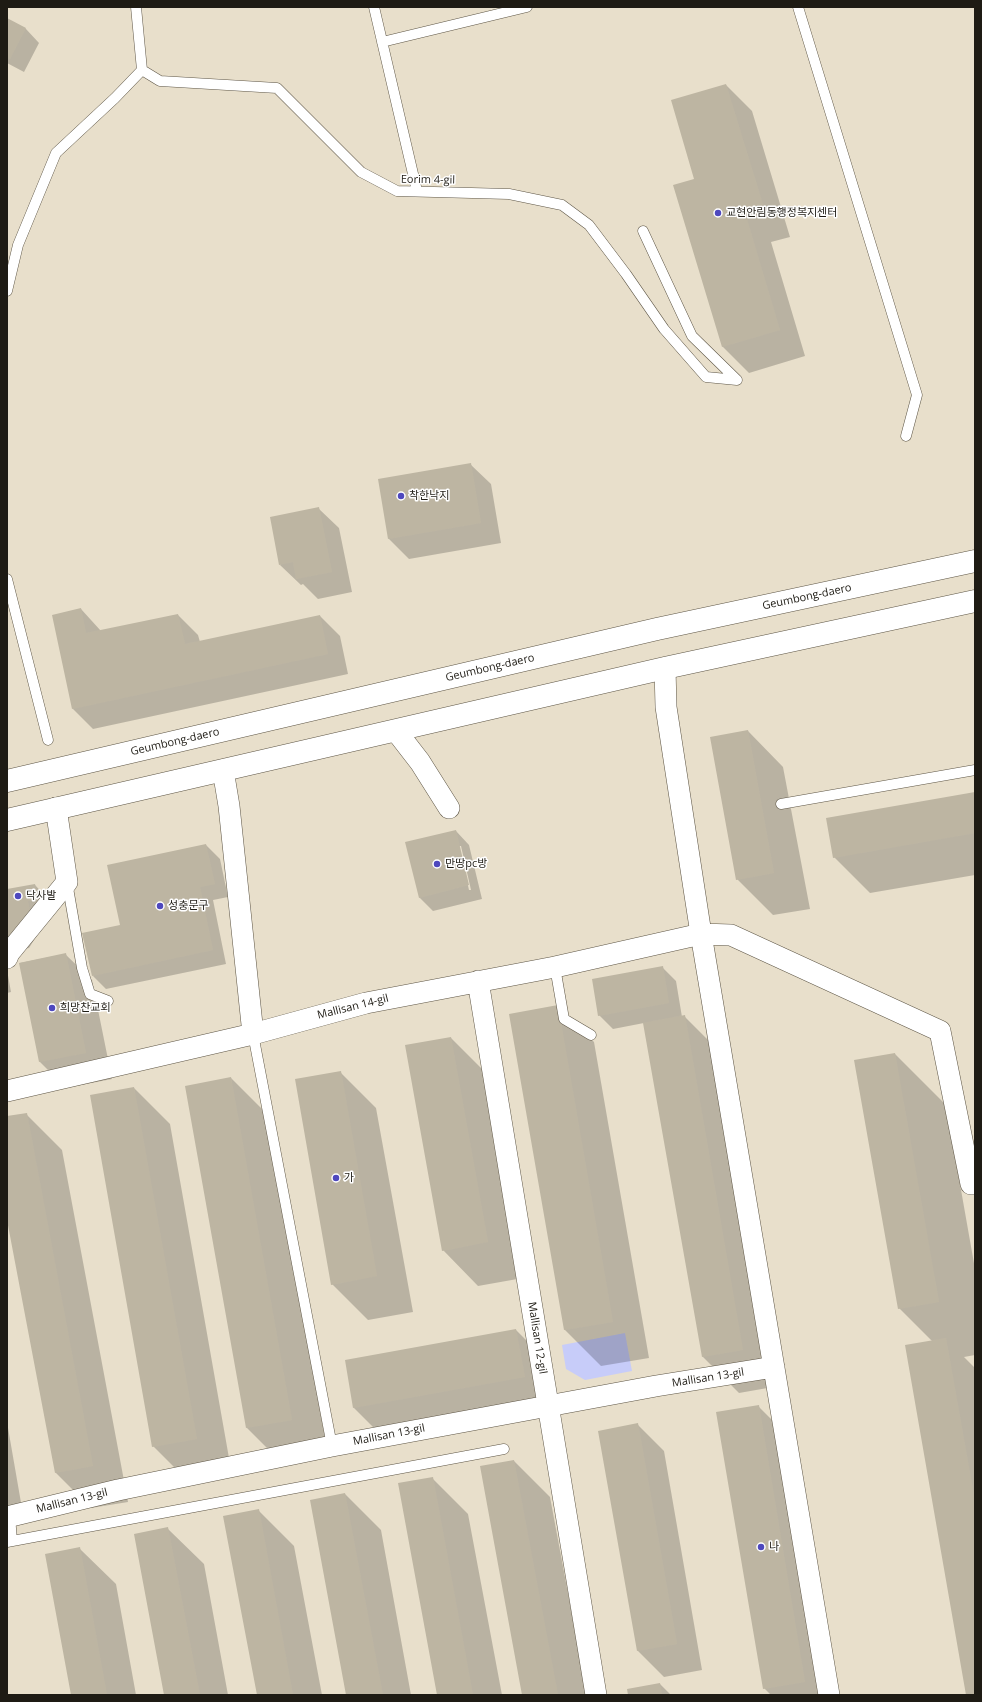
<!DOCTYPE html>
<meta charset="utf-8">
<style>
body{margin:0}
#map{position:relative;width:982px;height:1702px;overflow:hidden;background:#e8dfcb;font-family:"Open Sans",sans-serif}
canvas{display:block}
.frame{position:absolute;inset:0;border:8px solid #1e1b14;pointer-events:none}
</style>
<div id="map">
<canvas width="982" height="1702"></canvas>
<div class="frame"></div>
</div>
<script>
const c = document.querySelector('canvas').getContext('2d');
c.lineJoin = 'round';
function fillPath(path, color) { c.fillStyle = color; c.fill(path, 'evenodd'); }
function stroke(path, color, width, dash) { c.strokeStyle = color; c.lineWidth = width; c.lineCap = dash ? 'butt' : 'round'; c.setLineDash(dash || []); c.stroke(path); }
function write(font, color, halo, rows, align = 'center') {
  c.font = font + ' "Open Sans","Noto Sans KR",sans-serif'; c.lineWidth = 3; c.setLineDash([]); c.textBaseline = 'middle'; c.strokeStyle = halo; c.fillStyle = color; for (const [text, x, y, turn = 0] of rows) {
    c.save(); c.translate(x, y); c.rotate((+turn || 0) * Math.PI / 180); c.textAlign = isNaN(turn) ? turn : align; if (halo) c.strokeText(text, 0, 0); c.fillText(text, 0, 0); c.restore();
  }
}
const green = new Path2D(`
 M 625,1333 L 632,1371 L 585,1380 L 566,1369 L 562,1345 Z`);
const shadow = new Path2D(`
 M 7,19 L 26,29 L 39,43 L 24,72 L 7,63 Z
 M 726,85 L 752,111 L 790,237 L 771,242 L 805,356 L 749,373 L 723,347 L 674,186 L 696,179 Z
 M 470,464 L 491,484 L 501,543 L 409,559 L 389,539 L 379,480 Z
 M 318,508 L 339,528 L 352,592 L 318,599 L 303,584 L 301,585 L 280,565 Z
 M 81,609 L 101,631 L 178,615 L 198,635 L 200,642 L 320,616 L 340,636 L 348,674 L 93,729 L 73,709 Z
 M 748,731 L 783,767 L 810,909 L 773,915 L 737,879 Z
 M 975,793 L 975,875 L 870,893 L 834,857 Z
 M 456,831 L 469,845 L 482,899 L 433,911 L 419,897 ZM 459,846 L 461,846 L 471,890 L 469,890 Z
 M 206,845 L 220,859 L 228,897 L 213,900 L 226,964 L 106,989 L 93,976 L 121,926 Z
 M 35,885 L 48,899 L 43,926 L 29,948 L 7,952 L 7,890 Z
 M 65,954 L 92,980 L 112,1079 L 66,1088 L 40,1062 L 20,963 Z
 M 662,967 L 676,981 L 682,1017 L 685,1017 L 720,1052 L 779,1386 L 739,1393 L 703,1357 L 644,1023 L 613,1029 L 599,1015 Z
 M 7,970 L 11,992 L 7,993 Z
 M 558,1006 L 594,1042 L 649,1358 L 601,1366 L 565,1330 Z
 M 451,1038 L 487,1074 L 523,1278 L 478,1286 L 443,1250 Z
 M 895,1054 L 946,1105 L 975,1269 L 975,1355 L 964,1357 L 975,1368 L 975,1695 L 967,1695 L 932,1341 L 899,1308 Z
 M 340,1072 L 376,1108 L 413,1312 L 368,1320 L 332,1284 Z
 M 231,1078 L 267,1114 L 328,1455 L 283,1464 L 247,1428 Z
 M 134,1088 L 170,1124 L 232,1475 L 189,1482 L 153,1446 Z
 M 26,1114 L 62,1150 L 128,1502 L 91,1508 L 56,1473 L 7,1214 L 7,1117 Z
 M 516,1330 L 552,1366 L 560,1413 L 390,1444 L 354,1408 L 346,1361 Z
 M 758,1406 L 784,1432 L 829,1695 L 771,1695 L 764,1688 Z
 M 7,1422 L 24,1520 L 7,1523 Z
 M 638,1425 L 664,1451 L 702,1670 L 664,1677 L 638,1651 Z
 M 514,1461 L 550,1497 L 587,1695 L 523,1695 L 481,1467 Z
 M 432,1478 L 468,1514 L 502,1695 L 438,1695 Z
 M 345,1494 L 381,1530 L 411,1695 L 348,1695 Z
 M 258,1510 L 294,1546 L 322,1695 L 258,1695 Z
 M 168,1529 L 204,1564 L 228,1695 L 165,1695 Z
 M 80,1549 L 116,1584 L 136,1695 L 72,1695 Z
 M 660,1684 L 671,1695 L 629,1695 Z`);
const building = new Path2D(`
 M 7,18 L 26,28 L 10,59 L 7,58 Z
 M 726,84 L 765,211 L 746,216 L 780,330 L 722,347 L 673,185 L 694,179 L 671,100 Z
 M 471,463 L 481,523 L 388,539 L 378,479 Z
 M 319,507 L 332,572 L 296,579 L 293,562 L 279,565 L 270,517 Z
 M 81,608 L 86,633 L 178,614 L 185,644 L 320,615 L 328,654 L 72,709 L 52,615 Z
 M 748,730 L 774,873 L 736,880 L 710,737 Z
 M 975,792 L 975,833 L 833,858 L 826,818 Z
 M 456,830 L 469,885 L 419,898 L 405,842 Z
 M 206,844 L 215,884 L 200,887 L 213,950 L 92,976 L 82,933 L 120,925 L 107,865 Z
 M 35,884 L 38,899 L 28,901 L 30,912 L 16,935 L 7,936 L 7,889 Z
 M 66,953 L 86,1053 L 39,1062 L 19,963 Z
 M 663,966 L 669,1003 L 598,1016 L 592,979 Z
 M 558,1005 L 613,1322 L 564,1330 L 509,1014 Z
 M 685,1015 L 743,1350 L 702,1357 L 643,1023 Z
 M 451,1037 L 488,1242 L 442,1251 L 405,1045 Z
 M 895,1053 L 939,1302 L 898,1309 L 854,1060 Z
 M 341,1071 L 377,1276 L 331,1285 L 295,1079 Z
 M 231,1077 L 292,1420 L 246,1428 L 185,1086 Z
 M 134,1087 L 197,1439 L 152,1447 L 90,1095 Z
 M 27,1113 L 93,1466 L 55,1473 L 7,1220 L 7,1116 Z
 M 516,1329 L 525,1377 L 353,1408 L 345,1360 Z
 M 946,1338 L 975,1501 L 975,1695 L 966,1695 L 905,1345 Z
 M 759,1405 L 805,1682 L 763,1689 L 716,1412 Z
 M 638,1423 L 677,1644 L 637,1651 L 598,1431 Z
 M 514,1460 L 558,1695 L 522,1695 L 480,1466 Z
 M 433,1477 L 473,1695 L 437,1695 L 398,1483 Z
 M 345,1493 L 383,1695 L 346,1695 L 310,1500 Z
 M 259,1509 L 293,1695 L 257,1695 L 223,1516 Z
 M 168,1527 L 200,1695 L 164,1695 L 134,1534 Z
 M 80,1547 L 107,1695 L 71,1695 L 45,1554 Z
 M 660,1683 L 662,1695 L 628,1695 L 627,1689 Z`);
const service = new Path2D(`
 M 136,7 L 142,70 L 160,81 L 277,88 L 361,172 L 397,191 L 509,194 L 562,205 L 589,225 L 626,274 L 664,329 L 706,377 L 737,380
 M 374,7 L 417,191
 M 798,7 L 917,395 L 906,436
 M 382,42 L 527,7
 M 643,231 L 692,336 L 737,380
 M 7,291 L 18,245 L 56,153 L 115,98 L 142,70
 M 7,579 L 48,740
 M 781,804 L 975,770
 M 67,882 L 82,968 L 90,994 L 108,1001
 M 555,967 L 564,1019 L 591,1035
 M 253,1034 L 332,1446
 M 10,1516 L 12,1541
 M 7,1542 L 504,1449`);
const minor = new Path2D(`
 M 665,668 L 666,707 L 701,934 L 829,1695
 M 396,731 L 420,762 L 449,808
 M 223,770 L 229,806 L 253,1034
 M 7,958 L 9,953 L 67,882 L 56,808
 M 478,981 L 596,1695
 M 7,1091 L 253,1034 L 366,1003 L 555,967 L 701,934 L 731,935 L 940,1031 L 971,1184 L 975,1184
 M 7,1517 L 118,1490 L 332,1446 L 656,1386 L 774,1367`);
const tertiary = new Path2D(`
 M 7,781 L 657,629 L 975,561
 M 7,820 L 665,668 L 975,601`);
const markers = [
 [718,213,4,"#4e48be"],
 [401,496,4,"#4e48be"],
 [437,864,4,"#4e48be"],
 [18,896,4,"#4e48be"],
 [160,906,4,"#4e48be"],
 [52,1008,4,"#4e48be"],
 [336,1178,4,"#4e48be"],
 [761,1547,4,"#4e48be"]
];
const streetNames = [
 ["Eorim 4-gil",428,180,1],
 ["Geumbong-daero",807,597,-12],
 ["Geumbong-daero",490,668,-13],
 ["Geumbong-daero",175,742,-13],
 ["Mallisan 14-gil",353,1007,-14],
 ["Mallisan 12-gil",537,1338,81],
 ["Mallisan 13-gil",708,1378,-9],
 ["Mallisan 13-gil",389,1435,-11],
 ["Mallisan 13-gil",72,1501,-14]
];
const poiNames = [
 ["교현안림동행정복지센터",726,213],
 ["착한낙지",409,496],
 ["만땅pc방",445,864],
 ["닥사발",26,896],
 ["성충문구",168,906],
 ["희망찬교회",60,1008],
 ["가",344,1178],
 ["나",769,1547]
];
fillPath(green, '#c7ccf9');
fillPath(shadow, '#0003');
fillPath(building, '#bdb5a2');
stroke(service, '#5e5646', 11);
stroke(minor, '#5e5646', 22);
stroke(tertiary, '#5e5646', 23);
stroke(service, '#fff', 10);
stroke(minor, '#fff', 21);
stroke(tertiary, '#fff', 22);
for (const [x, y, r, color] of markers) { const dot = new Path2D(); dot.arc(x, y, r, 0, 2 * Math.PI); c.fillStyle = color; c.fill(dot); stroke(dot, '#fff', 1.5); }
write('11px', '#1e1b14', '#fff', streetNames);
write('11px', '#1e1b14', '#fff', poiNames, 'left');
</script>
